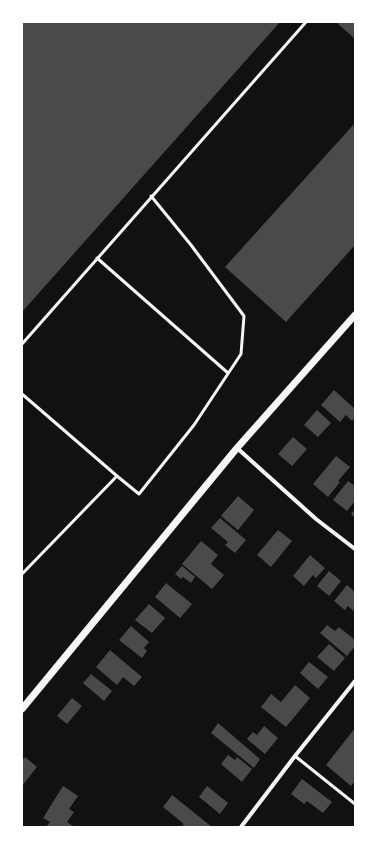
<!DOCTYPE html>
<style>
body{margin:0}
#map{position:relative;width:377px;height:849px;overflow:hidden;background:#111;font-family:"Roboto Serif",serif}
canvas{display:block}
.frame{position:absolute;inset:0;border:23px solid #fff;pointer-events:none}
</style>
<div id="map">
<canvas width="377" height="849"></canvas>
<div class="frame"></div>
</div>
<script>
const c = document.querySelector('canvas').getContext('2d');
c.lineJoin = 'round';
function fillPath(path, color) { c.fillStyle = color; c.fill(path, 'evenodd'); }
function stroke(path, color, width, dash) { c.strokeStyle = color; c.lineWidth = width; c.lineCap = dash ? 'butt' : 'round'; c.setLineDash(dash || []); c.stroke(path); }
const building = new Path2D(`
 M 22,22 L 280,22 L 22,312 Z
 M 338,22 L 355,22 L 355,39 L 337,23 Z
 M 355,123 L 355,245 L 286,322 L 225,267 Z
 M 334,390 L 355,409 L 355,417 L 352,421 L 346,415 L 340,422 L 321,405 Z
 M 317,410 L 331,423 L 318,437 L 304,425 Z
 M 293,437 L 307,449 L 292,466 L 278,454 Z
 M 336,456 L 350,467 L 338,481 L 340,482 L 328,497 L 313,484 Z
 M 348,481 L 355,486 L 355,501 L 347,511 L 333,500 Z
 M 238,496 L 254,510 L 238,530 L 221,516 Z
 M 355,509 L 355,518 L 351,514 Z
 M 220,518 L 246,540 L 235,553 L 225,545 L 228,542 L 211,528 Z
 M 278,530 L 292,541 L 271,567 L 257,555 Z
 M 201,541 L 218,555 L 211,564 L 224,575 L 212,589 L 182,564 Z
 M 310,555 L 325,568 L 316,578 L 313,575 L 304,586 L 293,576 Z
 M 182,566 L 195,577 L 191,583 L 183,577 L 181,579 L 175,574 Z
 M 329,571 L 341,581 L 329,596 L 317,586 Z
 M 166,583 L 192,604 L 180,618 L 155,597 Z
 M 347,585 L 355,592 L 355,612 L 348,606 L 345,610 L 334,601 Z
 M 149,604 L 165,618 L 152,633 L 135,620 Z
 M 327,625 L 335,631 L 339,627 L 355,640 L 355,646 L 347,656 L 320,633 Z
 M 131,626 L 149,642 L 144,648 L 147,651 L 142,658 L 119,640 Z
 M 329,644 L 345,658 L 334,671 L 317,657 Z
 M 110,650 L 142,677 L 134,686 L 123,677 L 117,685 L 96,667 Z
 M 309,662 L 328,677 L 318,689 L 300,673 Z
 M 91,674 L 112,691 L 104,701 L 83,683 Z
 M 295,685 L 310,698 L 286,727 L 261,707 L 271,694 L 281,702 Z
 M 72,698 L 82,706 L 67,724 L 57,716 Z
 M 218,723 L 260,759 L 254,768 L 211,733 Z
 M 264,726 L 278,738 L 265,754 L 247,739 L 253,732 L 257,735 Z
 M 355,728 L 355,781 L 351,786 L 326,765 Z
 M 228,755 L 235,760 L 237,757 L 252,769 L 242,782 L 221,764 Z
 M 25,757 L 37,767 L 22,786 L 22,761 Z
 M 302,779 L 332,802 L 323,813 L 307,801 L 304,804 L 291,794 Z
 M 63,786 L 78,796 L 69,809 L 74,812 L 67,822 L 74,827 L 46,827 L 50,822 L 43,818 Z
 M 207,786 L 228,803 L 220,814 L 199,797 Z
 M 172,795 L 212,827 L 181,827 L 184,824 L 163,807 Z`);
const service = new Path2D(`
 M 97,258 L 228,373
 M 22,344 L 306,22
 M 22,394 L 117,476 L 22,574
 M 117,476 L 139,494 L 194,425 L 241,354 L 244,316 L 191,245 L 151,196
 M 295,756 L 355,804`);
const minor = new Path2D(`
 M 237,448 L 316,519 L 355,549
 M 241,827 L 295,756 L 355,681`);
const tertiary = new Path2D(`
 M 22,709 L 237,448 L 355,315`);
fillPath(building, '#4a4a4a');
stroke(service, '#f5f5f5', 3);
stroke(minor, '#f5f5f5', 4);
stroke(tertiary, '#f5f5f5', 7);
</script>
